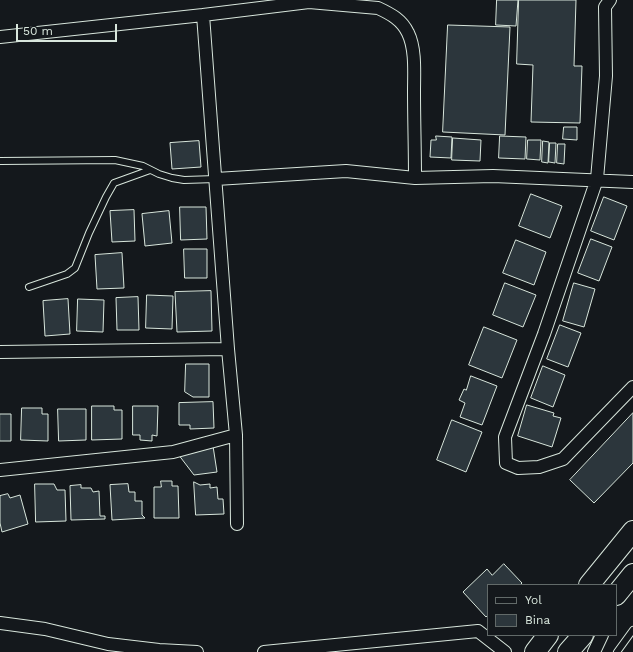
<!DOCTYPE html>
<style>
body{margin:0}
#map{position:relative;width:633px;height:652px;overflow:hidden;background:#14181c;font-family:"Work Sans",sans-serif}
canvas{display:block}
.legend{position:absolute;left:487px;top:584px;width:130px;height:52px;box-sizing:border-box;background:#14181c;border:1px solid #626a69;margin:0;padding:5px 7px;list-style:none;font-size:12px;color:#d8e6dc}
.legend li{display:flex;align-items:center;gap:8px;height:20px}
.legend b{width:20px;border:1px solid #626a69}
.scale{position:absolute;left:16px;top:24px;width:101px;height:18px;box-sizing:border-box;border:2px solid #d8e6dc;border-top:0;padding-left:5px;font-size:12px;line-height:14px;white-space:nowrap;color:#d8e6dc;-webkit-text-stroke:3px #14181c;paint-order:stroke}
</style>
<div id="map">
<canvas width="633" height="652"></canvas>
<ul class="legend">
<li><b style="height:5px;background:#14181c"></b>Yol</li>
<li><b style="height:11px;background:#2c363c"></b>Bina</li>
</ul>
<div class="scale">50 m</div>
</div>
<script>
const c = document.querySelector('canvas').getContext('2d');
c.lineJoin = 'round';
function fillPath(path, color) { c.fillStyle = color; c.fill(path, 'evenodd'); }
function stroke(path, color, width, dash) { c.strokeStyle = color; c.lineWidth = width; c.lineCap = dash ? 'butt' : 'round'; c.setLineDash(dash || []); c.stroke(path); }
const building = new Path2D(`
 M 497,0 L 518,0 L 516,26 L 496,25 Z
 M 519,0 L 576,0 L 574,66 L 582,66 L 580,123 L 531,122 L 533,65 L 517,64 Z
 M 448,25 L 510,27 L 505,135 L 443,132 Z
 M 564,127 L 577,127 L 577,140 L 563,139 Z
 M 436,136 L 452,137 L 451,158 L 430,157 L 431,140 L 436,140 Z
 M 500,136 L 526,137 L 525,159 L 499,158 Z
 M 453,138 L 481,140 L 480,161 L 452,160 Z
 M 528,140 L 541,140 L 540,160 L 527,159 Z
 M 199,141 L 201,167 L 172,169 L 170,143 Z
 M 543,141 L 549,142 L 548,163 L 542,162 Z
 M 550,143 L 556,143 L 555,163 L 549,162 Z
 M 558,144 L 565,144 L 564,164 L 557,163 Z
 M 531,194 L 562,206 L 550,238 L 519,226 Z
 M 604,197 L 627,206 L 614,240 L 591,231 Z
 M 180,207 L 206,207 L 207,239 L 181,240 Z
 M 134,210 L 135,241 L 112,242 L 110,211 Z
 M 169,211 L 172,243 L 145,246 L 142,214 Z
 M 591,239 L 612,247 L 599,281 L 578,273 Z
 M 516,240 L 546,252 L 534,285 L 503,273 Z
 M 184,249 L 207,249 L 207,278 L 185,278 Z
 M 122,253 L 124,288 L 97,289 L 95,255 Z
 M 505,283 L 536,295 L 523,327 L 493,315 Z
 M 574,283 L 595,289 L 584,327 L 563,321 Z
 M 211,291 L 212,331 L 177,332 L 175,292 Z
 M 147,295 L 173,296 L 172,329 L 146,328 Z
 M 138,297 L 139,330 L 117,330 L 116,298 Z
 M 68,299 L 70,334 L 45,336 L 43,301 Z
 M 78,299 L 104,300 L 103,332 L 77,331 Z
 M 560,325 L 581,333 L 568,367 L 547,359 Z
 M 484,327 L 517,340 L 502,378 L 469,365 Z
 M 186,364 L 209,364 L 209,397 L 193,397 L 185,392 Z
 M 543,366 L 565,375 L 553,407 L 531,398 Z
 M 471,376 L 497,386 L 482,425 L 460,417 L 465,403 L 459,400 L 464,389 L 466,390 Z
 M 213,402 L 214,428 L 190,429 L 190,425 L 179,425 L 179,403 Z
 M 527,405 L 554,413 L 553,416 L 561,418 L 552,447 L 518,436 Z
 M 92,406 L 114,406 L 114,410 L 122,410 L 122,439 L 92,440 Z
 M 133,406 L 158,406 L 157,436 L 152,435 L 152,441 L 140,440 L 140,435 L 133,435 Z
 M 22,408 L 42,408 L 42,414 L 48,414 L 48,441 L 21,440 Z
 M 58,409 L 86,409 L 86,440 L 59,441 Z
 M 633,413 L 633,463 L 594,503 L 570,480 Z
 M 0,414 L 11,414 L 11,441 L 0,441 Z
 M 452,420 L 482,432 L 466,472 L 437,460 Z
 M 213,446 L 217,472 L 194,475 L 178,454 Z
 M 161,481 L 172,481 L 172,486 L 178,486 L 179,518 L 154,518 L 154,487 L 161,487 Z
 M 194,482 L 200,485 L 210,484 L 210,488 L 217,487 L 218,499 L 223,499 L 224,514 L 196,515 Z
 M 35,484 L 54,484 L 57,490 L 65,490 L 66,521 L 36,522 Z
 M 128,484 L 129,492 L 135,492 L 135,501 L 142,501 L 142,515 L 145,518 L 112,520 L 110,485 Z
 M 81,485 L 81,488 L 91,488 L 93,492 L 99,491 L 100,516 L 105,516 L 105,519 L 71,520 L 70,486 Z
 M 8,494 L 10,498 L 20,495 L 28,524 L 2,532 L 0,523 L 0,496 Z
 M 504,564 L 522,583 L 520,585 L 488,585 L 488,615 L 486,617 L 463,592 L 487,569 L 492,575 Z`);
const service = new Path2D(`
 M 0,161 L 115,160 L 143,166 L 159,174 L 172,178 L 184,180 L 216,179
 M 29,287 L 67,274 L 75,268 L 89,233 L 106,197 L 114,183 L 150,170
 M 617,652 L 633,630`);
const minor = new Path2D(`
 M 610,0 L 605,7 L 606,76 L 597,179 L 544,334 L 505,437 L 506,463 L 518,468 L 539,467 L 563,459 L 633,387
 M 203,15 L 309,2 L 378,8 C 391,14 402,20 408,33 C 416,49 414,74 414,91 C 414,120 415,149 415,178
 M 0,37 L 203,15 L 228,349 L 236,435 L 237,524
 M 216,179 L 346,171 L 415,178 L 493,176 L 633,182
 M 0,352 L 228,349
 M 0,470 L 173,452 L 236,435
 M 0,623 L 45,629 L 108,644 L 159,650 L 197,652
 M 264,652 L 478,631 L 505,652
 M 594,652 L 602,635`);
const trunk = new Path2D(`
 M 589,585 L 633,531
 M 616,595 L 633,574
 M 535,652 L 548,635
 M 568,652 L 583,635`);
fillPath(building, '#2c363c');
stroke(building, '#d8e6dc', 1);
stroke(service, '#d8e6dc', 8);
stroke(minor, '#d8e6dc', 14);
stroke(trunk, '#d8e6dc', 22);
stroke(service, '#14181c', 6);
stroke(minor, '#14181c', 12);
stroke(trunk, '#14181c', 20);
</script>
